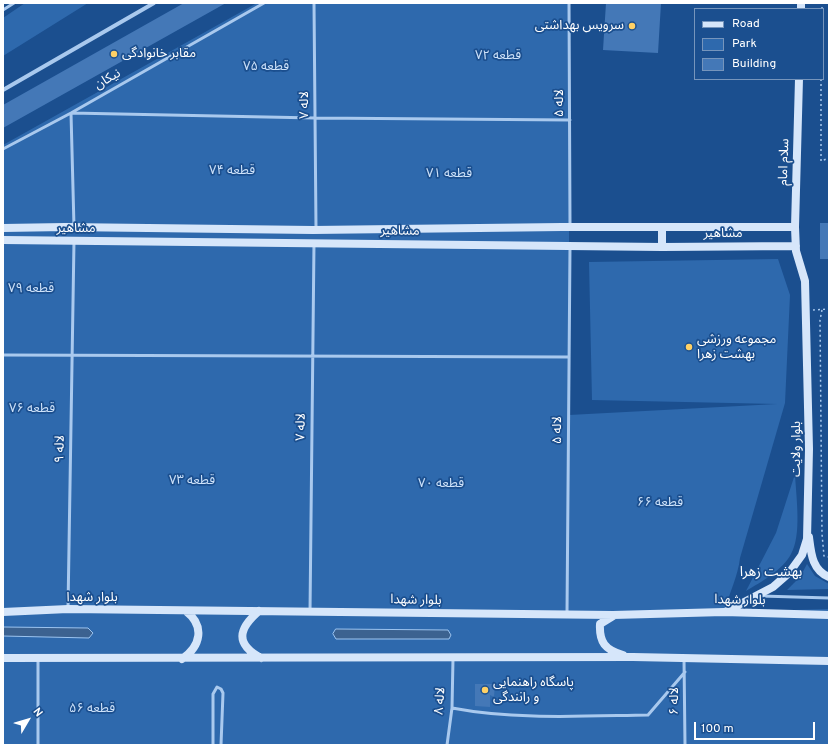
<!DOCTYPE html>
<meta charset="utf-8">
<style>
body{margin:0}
#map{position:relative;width:832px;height:748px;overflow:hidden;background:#1b4f8f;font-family:Overpass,sans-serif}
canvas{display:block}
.frame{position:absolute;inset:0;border:4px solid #fff;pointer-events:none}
.legend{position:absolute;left:694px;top:8px;width:130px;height:72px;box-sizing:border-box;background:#1b4f8f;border:1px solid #7695bc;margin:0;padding:5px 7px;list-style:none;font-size:12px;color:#fff}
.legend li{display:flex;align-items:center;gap:8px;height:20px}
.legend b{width:20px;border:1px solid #7695bc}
.north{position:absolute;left:8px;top:700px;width:40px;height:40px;-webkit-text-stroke:3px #1b4f8f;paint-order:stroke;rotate:52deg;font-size:11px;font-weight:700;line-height:16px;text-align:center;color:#fff}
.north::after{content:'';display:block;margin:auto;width:14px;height:18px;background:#fff;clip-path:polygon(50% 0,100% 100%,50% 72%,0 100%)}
.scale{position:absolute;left:694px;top:722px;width:121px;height:18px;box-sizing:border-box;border:2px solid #fff;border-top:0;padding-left:5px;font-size:12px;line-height:14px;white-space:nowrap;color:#fff;-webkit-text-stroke:3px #1b4f8f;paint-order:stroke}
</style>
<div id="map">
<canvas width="832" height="748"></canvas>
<div class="frame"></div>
<ul class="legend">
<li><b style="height:5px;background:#d6e6fa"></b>Road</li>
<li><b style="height:11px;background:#2e69ad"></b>Park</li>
<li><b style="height:11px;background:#4478b7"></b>Building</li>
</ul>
<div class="north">N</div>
<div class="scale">100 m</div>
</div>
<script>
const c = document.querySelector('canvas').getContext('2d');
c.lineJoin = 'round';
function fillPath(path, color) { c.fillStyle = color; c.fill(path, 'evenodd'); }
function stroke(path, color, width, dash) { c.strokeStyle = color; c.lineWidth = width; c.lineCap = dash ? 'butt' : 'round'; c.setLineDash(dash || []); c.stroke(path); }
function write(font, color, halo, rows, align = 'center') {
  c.font = font + ' Overpass,"Noto Sans Arabic",sans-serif'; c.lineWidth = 3.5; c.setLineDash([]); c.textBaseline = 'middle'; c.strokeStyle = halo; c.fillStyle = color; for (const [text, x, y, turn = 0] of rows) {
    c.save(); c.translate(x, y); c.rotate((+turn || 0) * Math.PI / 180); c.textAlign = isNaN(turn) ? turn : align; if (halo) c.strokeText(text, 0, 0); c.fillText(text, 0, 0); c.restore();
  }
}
const green = new Path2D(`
 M 25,3 L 88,3 L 3,56 L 3,18 Z
 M 257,3 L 569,3 L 569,415 L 777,404 L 592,400 L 589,262 L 778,259 L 790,295 L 785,403 L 740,558 C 738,576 729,594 724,612 L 829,609 L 829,745 L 3,745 L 3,145 Z
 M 828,3 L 829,3 L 828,154 Z
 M 795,474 C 796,496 802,535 791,554 C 783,570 761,582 746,591 L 776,533 Z
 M 807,564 L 815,576 L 829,584 L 829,589 L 787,590 L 800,577 Z`);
const water = new Path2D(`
 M 3,627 L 88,628 L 93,633 L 89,638 L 3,636 Z
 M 336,629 L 448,630 L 451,635 L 449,639 L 336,639 L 333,634 Z`);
const building = new Path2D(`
 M 184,3 L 226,3 L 3,128 L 3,105 Z
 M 606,3 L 661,3 L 658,53 L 603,50 Z
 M 820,223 L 829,223 L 829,259 L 820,259 Z
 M 475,684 L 495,684 L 494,697 L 490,695 L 490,707 L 475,706 Z`);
const path = new Path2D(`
 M 822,9 L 822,3
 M 821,79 L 821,161 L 829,158
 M 813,310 L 829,309
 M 822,310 L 820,320 L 822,534 L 824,556 L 829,557`);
const lane = new Path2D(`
 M 314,3 L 316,228
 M 569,3 L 570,225
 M 3,10 L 14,3
 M 3,149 L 71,113 L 264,3
 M 74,227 L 71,113 L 315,118 L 570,120
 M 3,355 L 569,357
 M 761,596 L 829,598
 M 68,608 L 74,241
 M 310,612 L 314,243
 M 567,613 L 570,247
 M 38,659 L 38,745
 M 684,659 L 685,745
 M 452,708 C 515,720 583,716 648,715 L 685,672
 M 213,745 L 213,694 L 217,687 L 221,689 L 223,693 L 221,745
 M 447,745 L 452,708 L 453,659`);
const street = new Path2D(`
 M 3,90 L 154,3`);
const secondary = new Path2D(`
 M 801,9 L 801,3
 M 662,227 L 662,247
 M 3,228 L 65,227 L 313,230 L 562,227 L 795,227
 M 3,240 L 662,247 L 796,246
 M 809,537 C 811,553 812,570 829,577
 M 259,611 C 238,629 235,644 261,658
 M 3,612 L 68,609 L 613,615 L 724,612 L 829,615
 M 725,612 L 773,587 L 789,573 L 802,555 L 807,539 L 809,449 L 805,281 L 796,251 L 795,227 L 799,79
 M 613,616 L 600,624 C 599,642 605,650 623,655
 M 3,658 L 633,657 L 829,661
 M 182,659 C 201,646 205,626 186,611`);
const markers = [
 [632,26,4,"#ffd166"],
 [114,54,4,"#ffd166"],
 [689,347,4,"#ffd166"],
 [485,690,4,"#ffd166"]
];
const poiNames = [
 ["سرویس بهداشتی",624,26,"right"],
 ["مقابر خانوادگی",122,54],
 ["مجموعه ورزشی",697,340],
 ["بهشت زهرا",697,355],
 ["پاسگاه راهنمایی",493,683],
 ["و رانندگی",493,698]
];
const parkNames = [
 ["قطعه ۷۲",498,56],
 ["قطعه ۷۵",266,67],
 ["قطعه ۷۴",232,171],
 ["قطعه ۷۱",449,174],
 ["قطعه ۷۹",31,289],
 ["قطعه ۷۶",32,409],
 ["قطعه ۷۳",192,481],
 ["قطعه ۷۰",441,484],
 ["قطعه ۶۶",660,503],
 ["قطعه ۵۶",92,709]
];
const streetNames = [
 ["نیکان",108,80,-30],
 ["لاله ۵",560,103,-90],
 ["لاله ۷",305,105,-90],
 ["سلام امام",785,162,-88],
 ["مشاهیر",76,229],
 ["مشاهیر",400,232,1],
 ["مشاهیر",723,234],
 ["لاله ۷",302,427,-89],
 ["لاله ۵",558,430,-90],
 ["لاله ۹",61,449,-89],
 ["بلوار ولایت",797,449,-90],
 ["بلوار شهدا",92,598],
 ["بلوار شهدا",416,601,1],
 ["بلوار شهدا",740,601,1],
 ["لاله ۸",441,701,-86],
 ["لاله ۶",675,701,-90]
];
const neighbourhoodNames = [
 ["بهشت زهرا",771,573]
];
fillPath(green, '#2e69ad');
fillPath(water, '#3c6290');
stroke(water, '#9cc4f0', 1);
fillPath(building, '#4478b7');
stroke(path, '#a9c9ee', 1.5, [2, 3]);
stroke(lane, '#a9c9ee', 3);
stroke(street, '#a9c9ee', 4);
stroke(secondary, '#d6e6fa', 8);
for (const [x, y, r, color] of markers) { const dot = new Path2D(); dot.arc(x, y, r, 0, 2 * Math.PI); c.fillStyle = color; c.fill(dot); stroke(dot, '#1b4f8f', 1.5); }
write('13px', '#fff', '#1b4f8f', poiNames, 'left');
write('13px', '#cfe3fa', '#1b4f8f', parkNames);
write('13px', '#fff', '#1b4f8f', streetNames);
write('14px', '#fff', '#1b4f8f', neighbourhoodNames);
</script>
